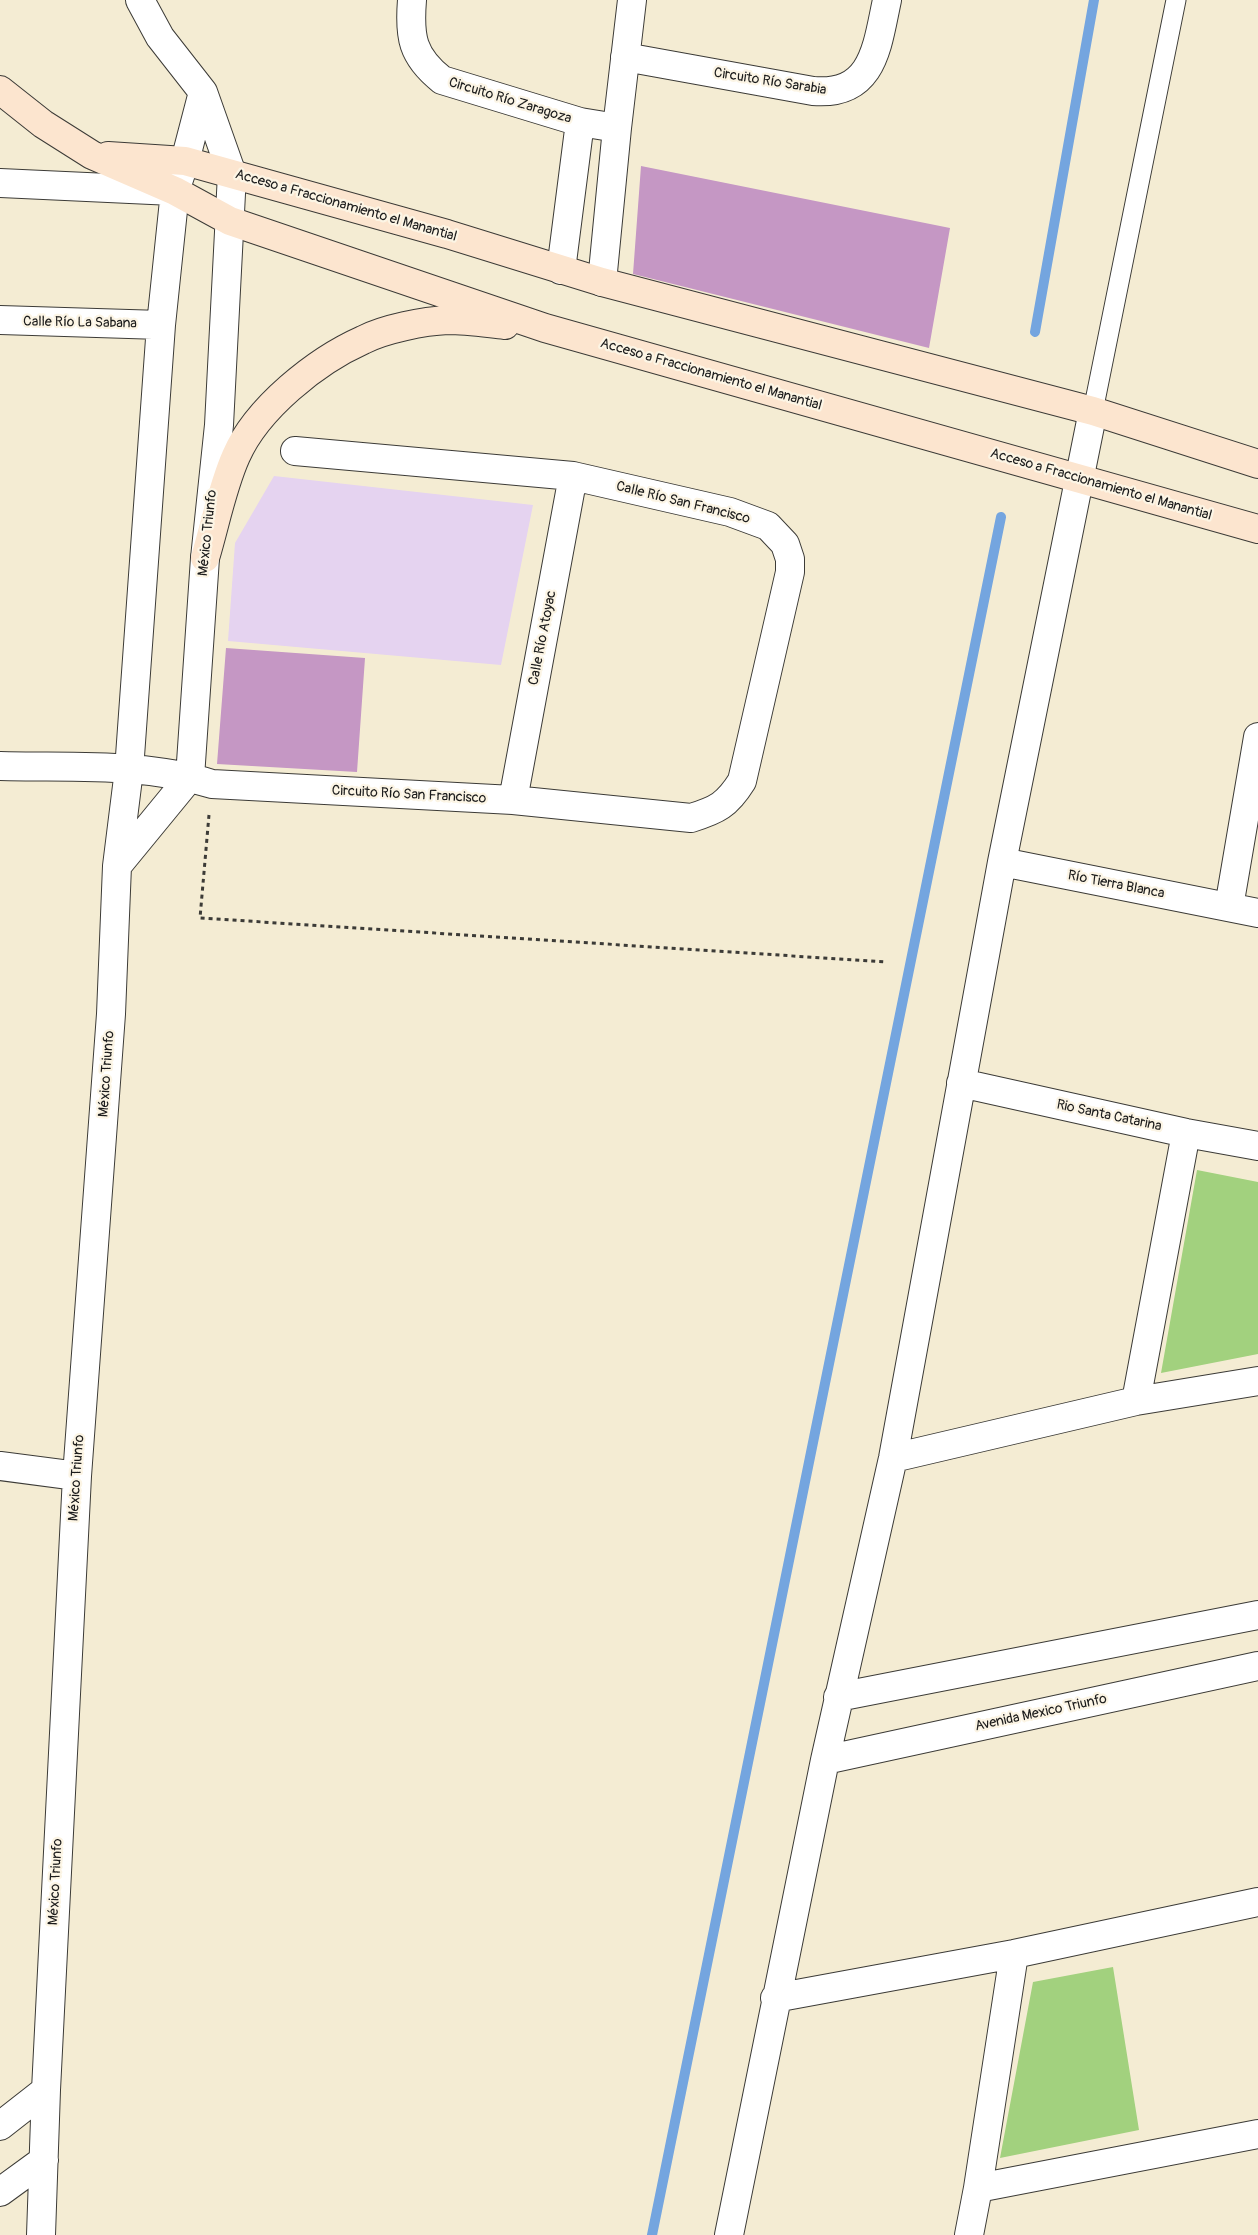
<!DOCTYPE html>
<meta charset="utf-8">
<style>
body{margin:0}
canvas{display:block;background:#f4ecd3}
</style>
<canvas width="1258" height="2235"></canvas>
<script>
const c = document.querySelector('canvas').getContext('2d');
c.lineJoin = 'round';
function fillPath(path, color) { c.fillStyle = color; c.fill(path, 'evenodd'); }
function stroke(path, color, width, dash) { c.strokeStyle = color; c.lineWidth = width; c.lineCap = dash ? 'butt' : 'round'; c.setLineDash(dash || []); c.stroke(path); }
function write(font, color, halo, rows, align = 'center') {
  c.font = font + ' Pangolin,sans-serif'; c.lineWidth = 4.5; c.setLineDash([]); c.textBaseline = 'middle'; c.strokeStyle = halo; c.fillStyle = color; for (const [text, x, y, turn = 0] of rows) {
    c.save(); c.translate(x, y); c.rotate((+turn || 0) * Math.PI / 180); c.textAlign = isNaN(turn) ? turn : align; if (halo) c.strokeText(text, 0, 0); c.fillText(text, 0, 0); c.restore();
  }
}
const built = new Path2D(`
 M 274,476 L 533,505 L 501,665 L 228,641 L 235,543 Z`);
const green = new Path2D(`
 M 1197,1170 L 1258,1182 L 1258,1354 L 1161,1373 Z
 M 1113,1967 L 1139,2130 L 1000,2158 L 1033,1982 Z`);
const stream = new Path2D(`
 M 1035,332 L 1094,0
 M 652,2235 L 1001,517`);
const building = new Path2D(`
 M 641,166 L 950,228 L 929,348 L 633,274 Z
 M 226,648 L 365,658 L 357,772 L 217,764 Z`);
const path = new Path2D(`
 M 209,815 L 200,918 L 887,962`);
const service = new Path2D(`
 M 1093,411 L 1176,0`);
const minor = new Path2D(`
 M 412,0 C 409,37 412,56 442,80 L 580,122 L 617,128 L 632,0
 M 625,57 L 813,91 C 874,96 877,46 887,0
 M 0,183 L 173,191
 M 561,270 L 580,122
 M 602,282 L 617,128
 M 0,320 L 161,325
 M 0,766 C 69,768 145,762 212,784 L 513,800 L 691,818 C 717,810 727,805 742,781 L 790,572 L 790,559 L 785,544 L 768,526 L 730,512 L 573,476 L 295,451
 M 513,800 L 573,476
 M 1002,862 L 1258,913
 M 117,866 L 190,777 L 205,558 L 219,425 L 232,174 L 203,92 L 160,37 L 140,0
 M 1229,907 L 1258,737
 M 961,1083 L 1186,1133 L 1258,1146
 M 1136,1401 L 1186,1133
 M 893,1458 L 1136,1401 L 1258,1381
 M 0,1466 L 77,1476
 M 838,1697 L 1258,1615
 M 825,1760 L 1258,1666
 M 775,1998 L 1014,1954 L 1258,1902
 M 0,2126 L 46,2090
 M 978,2188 L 1258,2134
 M 0,2192 L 44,2160
 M 41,2235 L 46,2090 L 77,1476 L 111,1014 L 117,866 L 129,770 L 161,325 L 175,191 L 185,161 L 203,92
 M 729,2235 L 825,1760 L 893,1458 L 1002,862 L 1093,411
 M 969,2235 L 978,2188 L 1014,1954`);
const secondary = new Path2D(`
 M 0,90 L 43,124 L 92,155 L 175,191 L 230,221 L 545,328 L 1258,529
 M 108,156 L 185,161 L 447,234 L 602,282 L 1093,411 L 1258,464
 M 205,558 C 215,525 222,487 236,456 C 257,408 316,361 363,340 C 384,329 424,321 448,320 C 466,320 486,323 505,325`);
const streetNames = [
 ["Circuito Río Sarabia",770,82,9],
 ["Circuito Río Zaragoza",510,101,17],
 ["Acceso a Fraccionamiento el Manantial",346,206,16],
 ["Calle Río La Sabana",80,323,1],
 ["Acceso a Fraccionamiento el Manantial",711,375,16],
 ["Acceso a Fraccionamiento el Manantial",1101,485,16],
 ["Calle Río San Francisco",683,503,14],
 ["México Triunfo",208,533,-84],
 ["Calle Río Atoyac",543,638,-79],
 ["Circuito Río San Francisco",409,795,3],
 ["Río Tierra Blanca",1116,885,11],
 ["México Triunfo",107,1074,-86],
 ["Rio Santa Catarina",1109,1116,12],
 ["México Triunfo",77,1478,-86],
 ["Avenida Mexico Triunfo",1041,1713,-12],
 ["México Triunfo",56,1882,-87]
];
fillPath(built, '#e5d3f0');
fillPath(green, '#a2d17e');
stroke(stream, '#74a5df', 10);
fillPath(building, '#c597c4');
stroke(service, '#3c3b37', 21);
stroke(minor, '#3c3b37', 30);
stroke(secondary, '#3c3b37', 30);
stroke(path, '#3c3b37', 3, [4, 4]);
stroke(service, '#fff', 19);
stroke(minor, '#fff', 28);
stroke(secondary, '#fce5cf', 28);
write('14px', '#1c1c1c', '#fcf5e5', streetNames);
</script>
